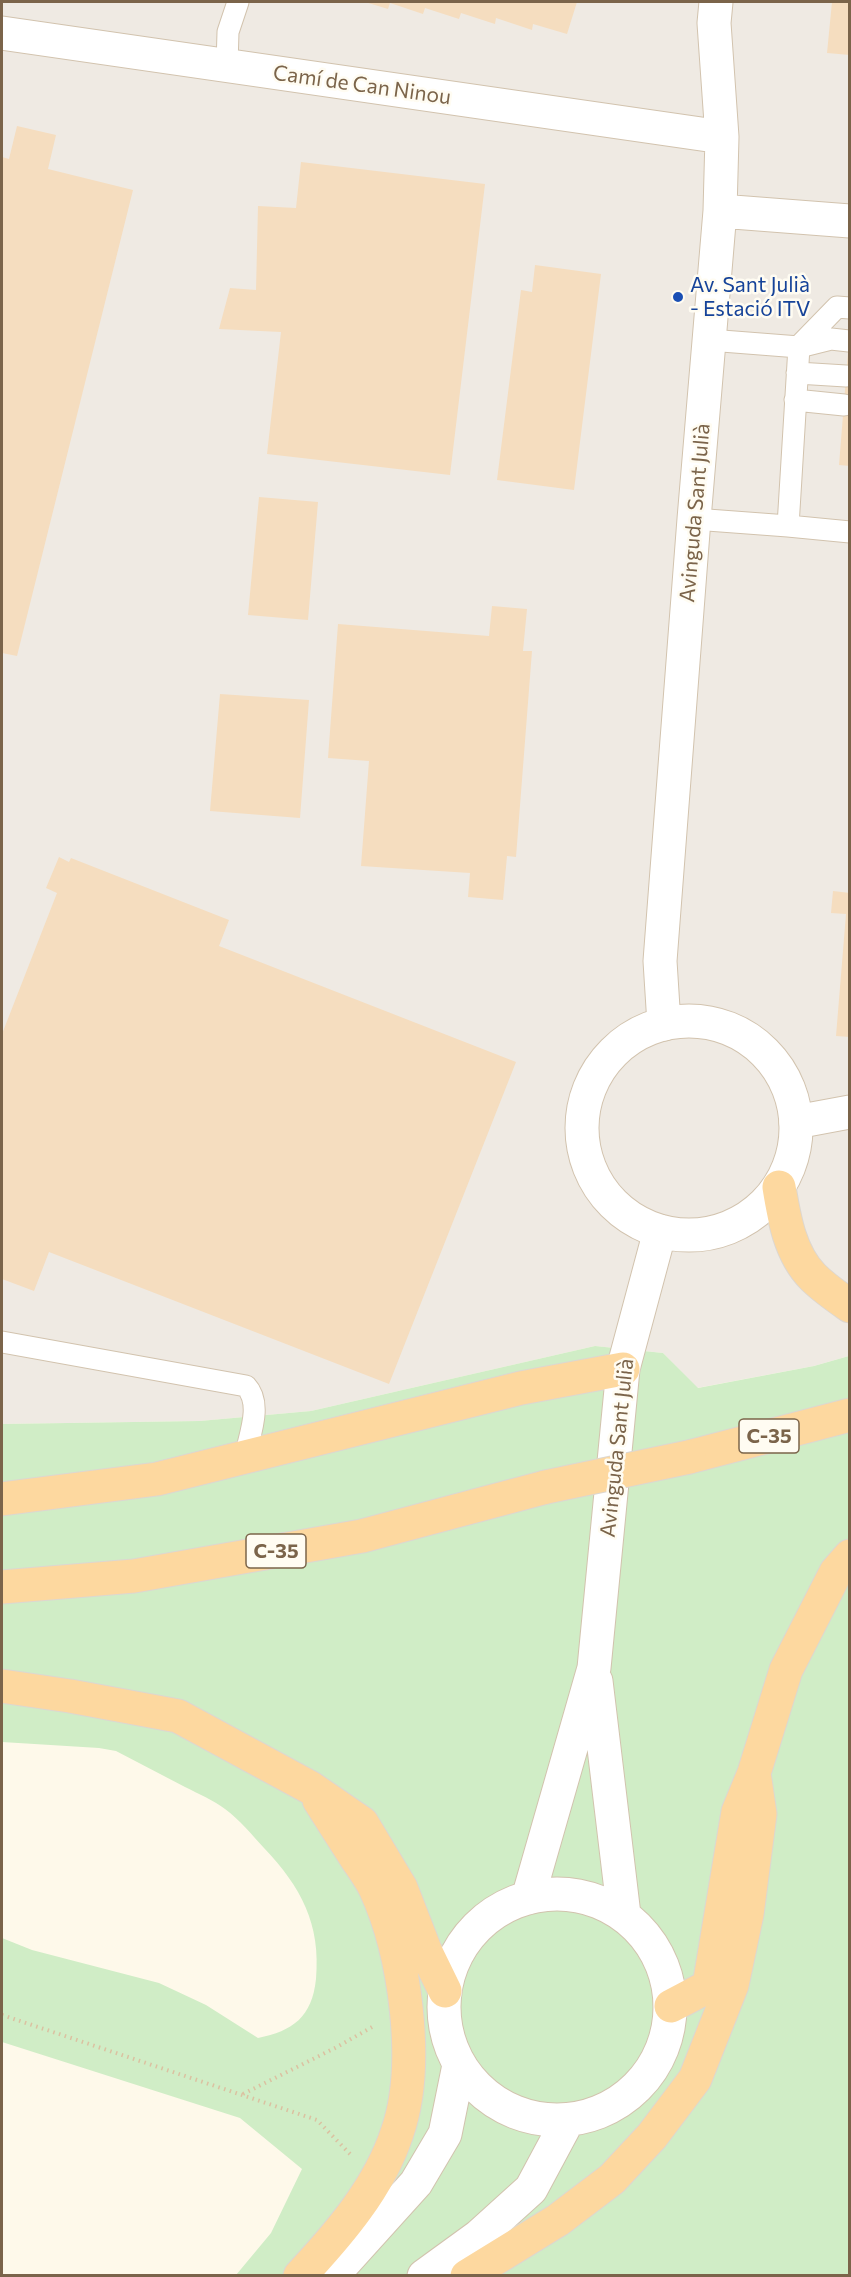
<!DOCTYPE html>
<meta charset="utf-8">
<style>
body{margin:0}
#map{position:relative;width:851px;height:2277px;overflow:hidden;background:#fef9ea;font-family:Commissioner,sans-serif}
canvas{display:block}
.frame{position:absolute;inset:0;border:3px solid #7b644a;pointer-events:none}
</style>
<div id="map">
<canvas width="851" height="2277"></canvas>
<div class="frame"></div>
</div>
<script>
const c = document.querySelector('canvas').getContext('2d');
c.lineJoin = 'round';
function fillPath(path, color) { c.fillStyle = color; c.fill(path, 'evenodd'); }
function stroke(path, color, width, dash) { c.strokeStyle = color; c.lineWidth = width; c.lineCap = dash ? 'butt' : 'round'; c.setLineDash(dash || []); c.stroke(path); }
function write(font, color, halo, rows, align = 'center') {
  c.font = font + ' Commissioner,sans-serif'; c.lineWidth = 5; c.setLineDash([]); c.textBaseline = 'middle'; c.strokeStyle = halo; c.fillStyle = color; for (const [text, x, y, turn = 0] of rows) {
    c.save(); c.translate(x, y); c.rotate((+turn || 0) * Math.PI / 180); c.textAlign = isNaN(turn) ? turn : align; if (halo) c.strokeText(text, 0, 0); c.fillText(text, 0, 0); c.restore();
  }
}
const industrial = new Path2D(`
 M 2,2 L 849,2 L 849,1356 L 814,1366 L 697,1388 L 663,1353 L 595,1346 L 311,1411 L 200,1421 L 2,1424 Z`);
const green = new Path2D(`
 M 595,1346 L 663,1353 L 698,1388 L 814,1366 L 849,1356 L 849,2275 L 236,2275 L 271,2233 L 302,2169 L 240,2118 L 2,2042 L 2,1938 L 32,1950 L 159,1983 L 206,2005 L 258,2038 C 293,2031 312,2017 316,1979 C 321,1924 301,1887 264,1848 C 252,1835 240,1820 225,1809 C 213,1800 199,1794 185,1787 C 162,1775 139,1763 116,1751 L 99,1748 L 2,1742 L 2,1424 L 200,1421 L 311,1411 Z`);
const building = new Path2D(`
 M 365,2 L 577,2 L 567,34 L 533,24 L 532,30 L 496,18 L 495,24 L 461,13 L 459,19 L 425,8 L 423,14 L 390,3 L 388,9 Z
 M 832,2 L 850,2 L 850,55 L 827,53 Z
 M 17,126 L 56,135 L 48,169 L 133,190 L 17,656 L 2,653 L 2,157 L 9,159 Z
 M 301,162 L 485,184 L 450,475 L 267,454 L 281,332 L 219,329 L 230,288 L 256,290 L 258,206 L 296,208 Z
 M 535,265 L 601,274 L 574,490 L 497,480 L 521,290 L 532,292 Z
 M 848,353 L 850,353 L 850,466 L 839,465 Z
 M 259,497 L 318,502 L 308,620 L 248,615 Z
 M 492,606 L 527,609 L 523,651 L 532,651 L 516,857 L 507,856 L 503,900 L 468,897 L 470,873 L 361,866 L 369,761 L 328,758 L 338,624 L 489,636 Z
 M 220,694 L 309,700 L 300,818 L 210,811 Z
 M 59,857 L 69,862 L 71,858 L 229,920 L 219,946 L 516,1062 L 389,1384 L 49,1252 L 34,1291 L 2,1279 L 2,1034 L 57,893 L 46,888 Z
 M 833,891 L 850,893 L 850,1037 L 836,1036 L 846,914 L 831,913 Z`);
const path = new Path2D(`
 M 2,2015 L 317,2120 L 350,2154
 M 243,2094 L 337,2047 L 372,2027`);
const service = new Path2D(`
 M 227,65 L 228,32 L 238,2
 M 709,340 L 799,347 L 831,339 L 849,341
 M 799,346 L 837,307 L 850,308
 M 799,347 L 788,526 L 850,532
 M 797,373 L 846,376
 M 795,400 L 844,405
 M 694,519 L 788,526
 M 2,1342 L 246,1386 C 263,1404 249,1436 245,1457`);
const minor = new Path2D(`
 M 2,33 L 722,137
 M 720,211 L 850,221
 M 664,1024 L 660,961 L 694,519 L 720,211 L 722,137 L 714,23 L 716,2
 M 796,1122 L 850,1112`);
const tertiary = new Path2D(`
 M582 1128a107 107 0 1 1 214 0a107 107 0 1 1-214 0Z
 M 596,1681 L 624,1915
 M444 2007a113 113 0 1 1 226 0a113 113 0 1 1-226 0Z
 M 528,1898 L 594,1668 L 623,1369 L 660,1231
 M 332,2276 L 416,2183 L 445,2134 L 459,2065
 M 424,2276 L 479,2236 L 531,2189 L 568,2120`);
const trunk = new Path2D(`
 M 779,1187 C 784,1218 790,1254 813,1277 C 824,1288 837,1297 850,1306
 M 689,1457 L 850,1415
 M 2,1499 L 157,1479 L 521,1388 L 623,1369
 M 2,1587 L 134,1576 L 362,1536 L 546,1487
 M 2,1686 L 70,1696 L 178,1716 L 311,1788 L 362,1823 L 401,1888 L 425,1950 L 445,1991
 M 671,2006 L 709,1986 L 738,1812 L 754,1773 L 786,1670 L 836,1572 L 850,1556
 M 300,2276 C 339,2234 379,2188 397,2133 C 421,2065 405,1953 375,1888 C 370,1878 362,1867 356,1858 C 343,1838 331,1819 319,1800
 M 467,2276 L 558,2220 L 612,2179 L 652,2136 L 695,2079 L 732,1985 L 747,1914 L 760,1814 L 754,1773`);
const trunkBridge = new Path2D(`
 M 546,1487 L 689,1457`);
const markers = [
 [678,297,6,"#1a4fb4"]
];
const shields = [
 [769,1436,60],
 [276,1551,60]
];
const shieldNames = [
 ["C-35",769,1436],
 ["C-35",276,1551]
];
const streetNames = [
 ["Camí de Can Ninou",362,85,8],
 ["Avinguda Sant Julià",695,513,-85],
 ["Avinguda Sant Julià",617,1448,-84]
];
const transitNames = [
 ["Av. Sant Julià",690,285],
 ["- Estació ITV",690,309]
];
fillPath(industrial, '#efeae3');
fillPath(green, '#d0edc6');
fillPath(building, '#f5ddbf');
stroke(service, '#d2c3ae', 23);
stroke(minor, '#d2c3ae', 35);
stroke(tertiary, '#d2c3ae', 35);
stroke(trunk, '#ddd7d0', 35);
stroke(path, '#dbc1a1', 4, [1.5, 4.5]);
stroke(service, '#fff', 21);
stroke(minor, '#fff', 33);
stroke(tertiary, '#fff', 33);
stroke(trunk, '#fdd89f', 33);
stroke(trunkBridge, '#ddd7d0', 35, []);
stroke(trunkBridge, '#fdd89f', 33);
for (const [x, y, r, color] of markers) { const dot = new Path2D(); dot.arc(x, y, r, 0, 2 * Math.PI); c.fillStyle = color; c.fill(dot); stroke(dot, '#fffcf2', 2); }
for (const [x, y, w] of shields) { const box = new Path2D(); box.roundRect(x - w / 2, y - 17, w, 34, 4.5); c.fillStyle = '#fffcf2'; c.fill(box); stroke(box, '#7b644a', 1.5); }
write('bold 20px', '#7b644a', null, shieldNames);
write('21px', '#7b644a', '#fffcf2', streetNames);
write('21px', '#164399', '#fffcf2', transitNames, 'left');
</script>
